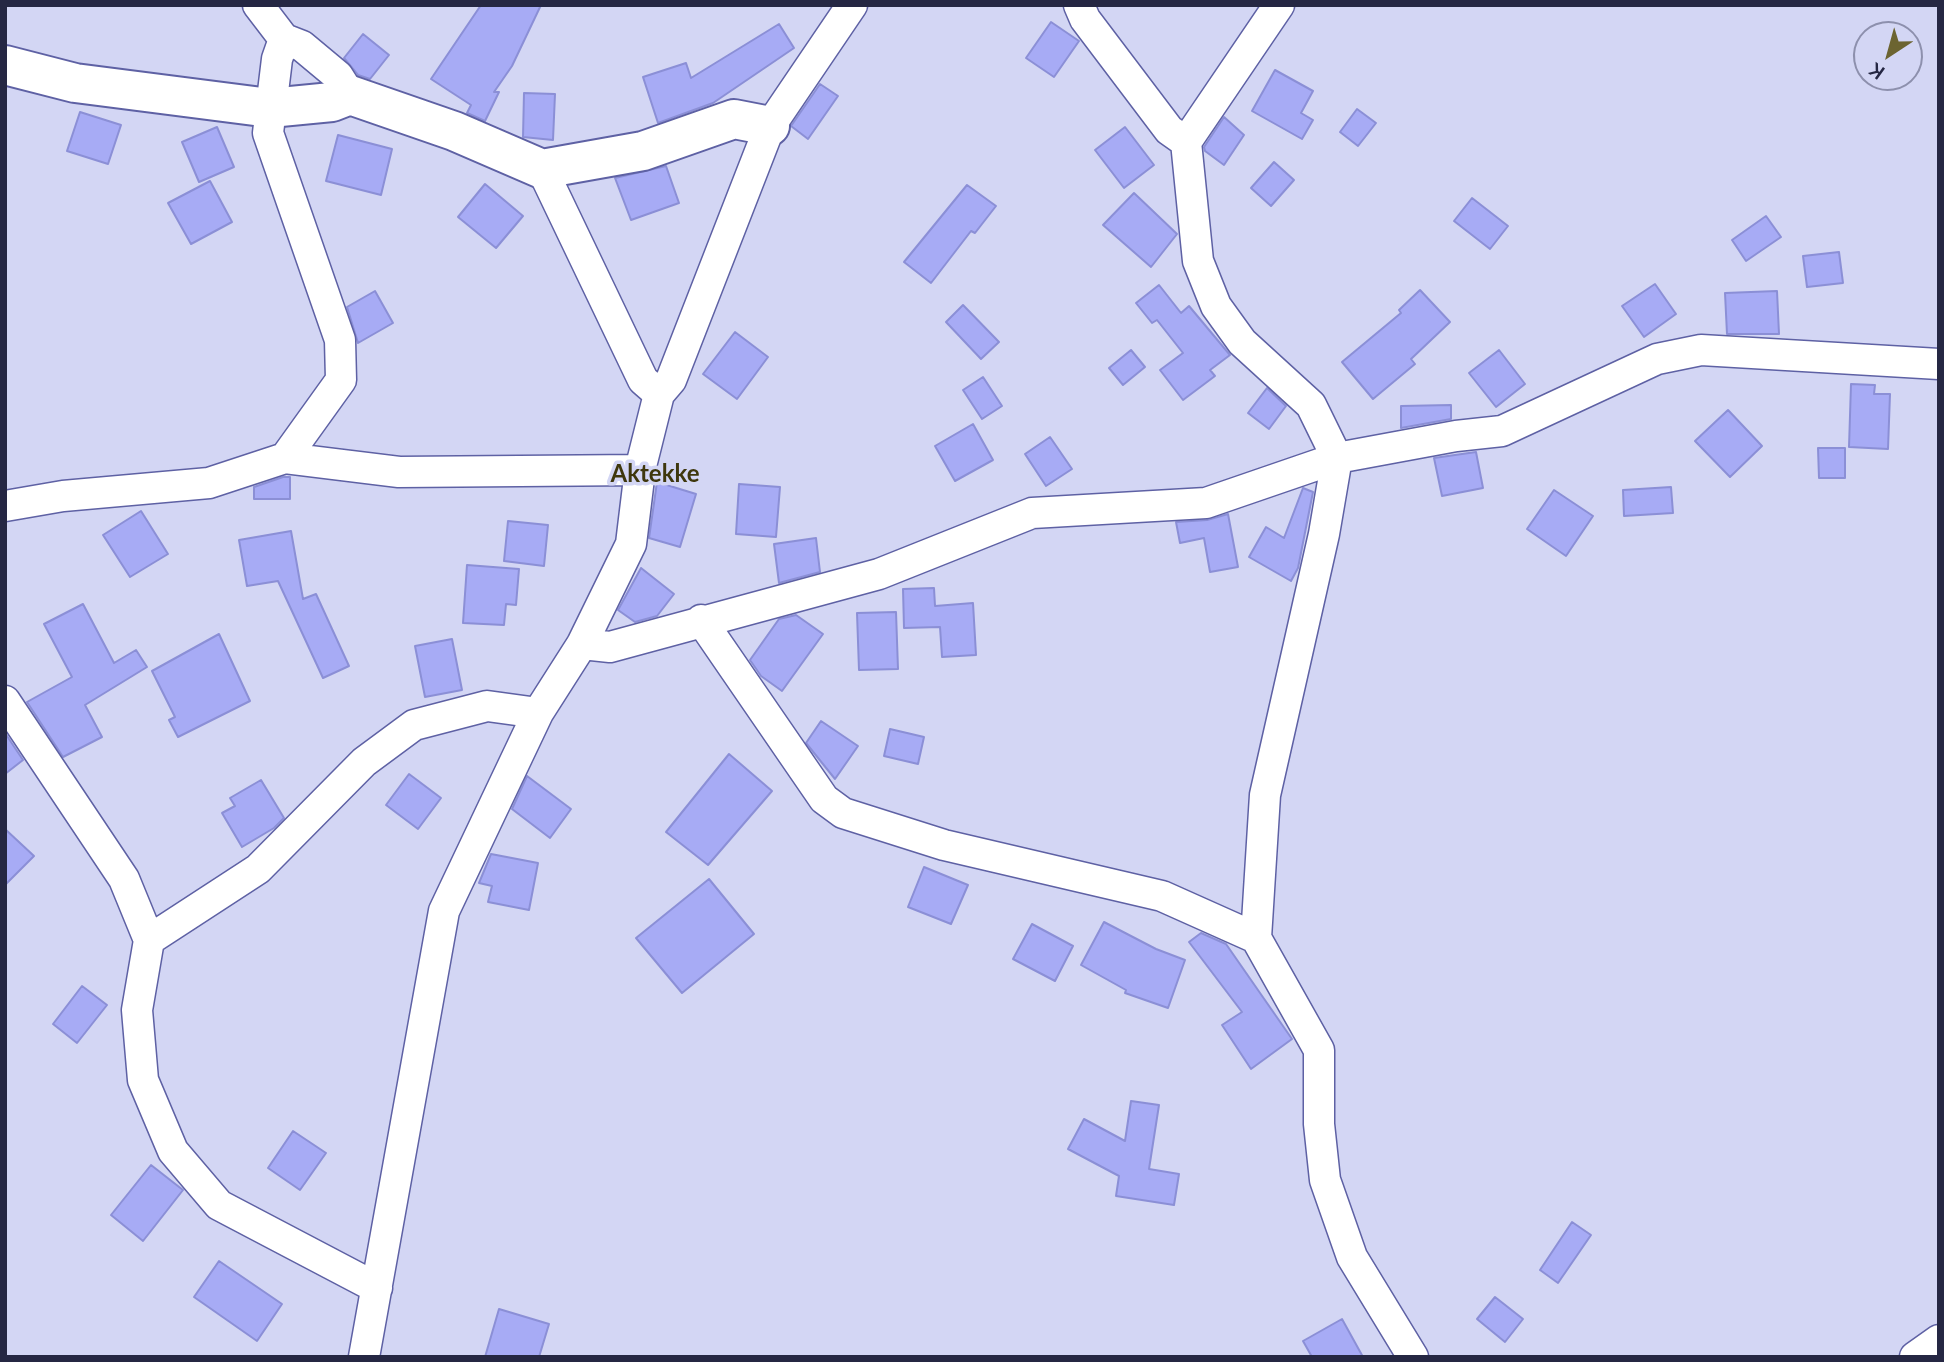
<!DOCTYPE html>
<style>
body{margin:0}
#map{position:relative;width:1944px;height:1362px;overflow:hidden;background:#d3d6f4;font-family:Lato,sans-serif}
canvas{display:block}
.frame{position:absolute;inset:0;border:7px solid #252743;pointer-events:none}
.north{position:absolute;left:1853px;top:21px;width:70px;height:70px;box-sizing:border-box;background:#d3d6f4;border:2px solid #8d90ad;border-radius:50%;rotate:216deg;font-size:19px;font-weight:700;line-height:28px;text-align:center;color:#252743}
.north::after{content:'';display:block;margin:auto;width:24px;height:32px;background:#6c6431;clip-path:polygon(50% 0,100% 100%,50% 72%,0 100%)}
</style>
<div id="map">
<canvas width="1944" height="1362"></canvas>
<div class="frame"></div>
<div class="north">K</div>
</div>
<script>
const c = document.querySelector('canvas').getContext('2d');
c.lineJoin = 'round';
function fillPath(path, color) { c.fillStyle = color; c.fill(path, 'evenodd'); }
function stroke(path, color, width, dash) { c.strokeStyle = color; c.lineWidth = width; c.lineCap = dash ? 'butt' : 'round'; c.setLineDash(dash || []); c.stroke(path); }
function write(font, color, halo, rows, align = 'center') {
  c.font = font + ' Lato,sans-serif'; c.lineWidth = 7; c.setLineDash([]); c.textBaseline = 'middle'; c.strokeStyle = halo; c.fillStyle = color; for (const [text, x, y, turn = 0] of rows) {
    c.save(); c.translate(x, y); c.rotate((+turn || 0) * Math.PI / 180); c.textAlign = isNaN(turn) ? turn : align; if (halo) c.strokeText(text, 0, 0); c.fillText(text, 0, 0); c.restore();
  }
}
const building = new Path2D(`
 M 481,5 L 541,5 L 512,66 L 494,92 L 499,92 L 485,121 L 467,113 L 471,105 L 431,79 Z
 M 1051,22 L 1079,41 L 1054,77 L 1026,58 Z
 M 779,24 L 794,48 L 713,103 L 658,123 L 643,77 L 686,63 L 691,78 Z
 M 363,34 L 389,55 L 370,79 L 358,75 L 344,58 Z
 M 1275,70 L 1313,91 L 1301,113 L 1313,120 L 1302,139 L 1252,111 Z
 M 820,84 L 838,96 L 808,139 L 791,126 Z
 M 524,93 L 555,94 L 553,140 L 523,137 Z
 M 1357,109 L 1376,123 L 1358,146 L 1340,132 Z
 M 80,112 L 121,125 L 108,164 L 67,151 Z
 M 1224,117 L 1244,135 L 1224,165 L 1205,151 L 1204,147 Z
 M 217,127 L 234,167 L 199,182 L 182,142 Z
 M 1125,127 L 1154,165 L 1124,188 L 1095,150 Z
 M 338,135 L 392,149 L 381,195 L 326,181 Z
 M 1274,162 L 1294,180 L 1271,206 L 1251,188 Z
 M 666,166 L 679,203 L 631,220 L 615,178 Z
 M 210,181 L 232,222 L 191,244 L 168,203 Z
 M 485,184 L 523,216 L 496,248 L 458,217 Z
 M 967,185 L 996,206 L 975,233 L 971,231 L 931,283 L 904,262 Z
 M 1134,193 L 1177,234 L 1151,267 L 1103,225 Z
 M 1472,198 L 1508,226 L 1490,249 L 1454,221 Z
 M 1766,216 L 1781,237 L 1746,261 L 1732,240 Z
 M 1839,252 L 1843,283 L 1807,287 L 1803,256 Z
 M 1655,284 L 1676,314 L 1644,337 L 1622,306 Z
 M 1159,285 L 1181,313 L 1189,306 L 1230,355 L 1210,370 L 1215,376 L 1183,400 L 1160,370 L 1183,353 L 1157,320 L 1152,323 L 1136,303 Z
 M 1420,290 L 1450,322 L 1411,359 L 1415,364 L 1373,399 L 1342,362 L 1401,313 L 1399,310 Z
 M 375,291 L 393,323 L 358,343 L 347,307 Z
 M 1777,291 L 1779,334 L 1727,334 L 1725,293 Z
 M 963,305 L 999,342 L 981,359 L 946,322 Z
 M 735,332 L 768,357 L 737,399 L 703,374 Z
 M 1131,350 L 1145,367 L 1123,385 L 1109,368 Z
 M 1499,350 L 1525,384 L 1496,407 L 1469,373 Z
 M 983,377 L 1002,406 L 982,419 L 963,390 Z
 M 1851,384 L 1875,385 L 1874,394 L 1890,394 L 1888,449 L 1849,447 Z
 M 1267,388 L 1286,406 L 1269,429 L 1248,413 Z
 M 1451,405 L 1451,419 L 1401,428 L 1401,406 Z
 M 1728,410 L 1762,446 L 1730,477 L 1695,441 Z
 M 973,424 L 993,460 L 955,481 L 935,446 Z
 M 1050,437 L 1072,469 L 1046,486 L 1025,454 Z
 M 1818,448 L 1845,448 L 1845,478 L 1819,478 Z
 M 1476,452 L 1483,488 L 1442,496 L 1434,458 Z
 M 283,477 L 290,477 L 290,499 L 254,499 L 254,487 Z
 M 657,482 L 696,494 L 680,547 L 649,538 Z
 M 739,484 L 780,487 L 776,537 L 736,534 Z
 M 1671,487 L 1673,513 L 1624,516 L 1623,490 Z
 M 1303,488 L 1313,492 L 1298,568 L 1291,581 L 1249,557 L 1266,527 L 1284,538 Z
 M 1554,490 L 1593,516 L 1566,556 L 1527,529 Z
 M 141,511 L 168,554 L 130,577 L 103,535 Z
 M 1228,514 L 1238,567 L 1210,572 L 1204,538 L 1180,543 L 1176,522 L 1207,520 Z
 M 508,521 L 548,525 L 544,566 L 504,561 Z
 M 291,531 L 303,599 L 316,594 L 349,666 L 323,678 L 278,581 L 247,586 L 239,540 Z
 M 816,538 L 820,572 L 779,583 L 774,544 Z
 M 467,565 L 519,569 L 516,605 L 506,604 L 504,625 L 463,623 Z
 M 641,568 L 674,594 L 657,616 L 635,622 L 618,610 Z
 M 934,588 L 935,606 L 973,603 L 976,655 L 942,657 L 940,627 L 904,628 L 903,589 Z
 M 83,604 L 114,663 L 136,650 L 147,667 L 85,705 L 102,737 L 63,757 L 27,702 L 72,677 L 44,624 Z
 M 896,612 L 898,669 L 859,670 L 857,613 Z
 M 796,615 L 823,634 L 782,691 L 761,676 L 750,660 L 779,619 Z
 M 219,634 L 250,701 L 178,737 L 169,720 L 175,717 L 152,671 Z
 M 452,639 L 462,690 L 425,697 L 415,646 Z
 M 821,721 L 858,746 L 835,779 L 806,743 Z
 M 890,729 L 924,737 L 918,764 L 884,756 Z
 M 5,733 L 23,760 L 5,774 Z
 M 729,754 L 772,791 L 708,865 L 666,832 Z
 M 409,774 L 441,798 L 418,829 L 386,805 Z
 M 527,776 L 571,809 L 550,838 L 512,809 Z
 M 261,780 L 284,818 L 274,828 L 242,847 L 222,813 L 235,806 L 230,798 Z
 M 5,829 L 34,856 L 5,885 Z
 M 491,854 L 538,863 L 529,910 L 488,902 L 492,886 L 479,883 Z
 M 924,867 L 968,885 L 951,924 L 908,907 Z
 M 709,879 L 754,934 L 682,993 L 636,938 Z
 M 1104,922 L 1156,949 L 1185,960 L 1168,1008 L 1125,993 L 1126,990 L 1081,965 Z
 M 1032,924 L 1073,946 L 1055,981 L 1013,959 Z
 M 1201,933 L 1226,944 L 1292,1039 L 1251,1069 L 1222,1025 L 1242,1012 L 1189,942 Z
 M 82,986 L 107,1005 L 77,1043 L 53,1024 Z
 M 1131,1101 L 1159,1105 L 1149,1169 L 1179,1174 L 1174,1205 L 1116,1196 L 1119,1176 L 1068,1149 L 1084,1119 L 1125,1141 Z
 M 293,1131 L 326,1153 L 300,1190 L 268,1168 Z
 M 151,1165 L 183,1190 L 143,1241 L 111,1215 Z
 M 1572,1222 L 1591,1235 L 1558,1283 L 1540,1270 Z
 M 219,1261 L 282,1304 L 257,1341 L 194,1297 Z
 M 1495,1297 L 1523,1319 L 1505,1342 L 1477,1319 Z
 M 499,1309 L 549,1324 L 539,1357 L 485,1357 Z
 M 1342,1319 L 1363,1357 L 1312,1357 L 1303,1341 Z`);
const street = new Path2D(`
 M 258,5 L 284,39 L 302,46 L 338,76 L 350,95
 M 1079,5 L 1085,19 L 1169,130 L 1186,142
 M 1279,5 L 1186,142 L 1198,261 L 1216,306 L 1242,342 L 1311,405 L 1337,458 L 1324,534 L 1265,795 L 1256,938 L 1319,1050 L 1319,1124 L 1325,1180 L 1352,1257 L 1413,1357
 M 284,39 L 277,59 L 268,133 L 340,340 L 341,380 L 285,458
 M 542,169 L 643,380 L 659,394
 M 5,506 L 63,496 L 209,483 L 285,458 L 399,472 L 640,470
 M 701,620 L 824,799 L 843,813 L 944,845 L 1162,896 L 1256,938
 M 582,644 L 610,647 L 879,574 L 1032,513 L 1206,503 L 1337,458 L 1456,436 L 1502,431 L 1657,359 L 1701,350 L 1939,364
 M 5,701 L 124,879 L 149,940 L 137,1010 L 143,1080 L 173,1151 L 219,1205 L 377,1288
 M 149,940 L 258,869 L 364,762 L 414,725 L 487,706 L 538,713
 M 364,1357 L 444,911 L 538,713 L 582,644 L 631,544 L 640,470 L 659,394 L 671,380 L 770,126 L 852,5
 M 1915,1357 L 1939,1340`);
const secondary = new Path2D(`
 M 5,65 L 75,83 L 270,108 L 332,102 L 350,95 L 454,131 L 542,169 L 643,151 L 734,119 L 770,126`);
const quarterNames = [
 ["Aktekke",655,474]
];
fillPath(building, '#a7abf5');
stroke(building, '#8b8fd6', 2);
stroke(street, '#5e61a4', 33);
stroke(secondary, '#5e61a4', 42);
stroke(street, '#fff', 30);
stroke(secondary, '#fff', 38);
write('bold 24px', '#3e370d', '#d3d6f4', quarterNames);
</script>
